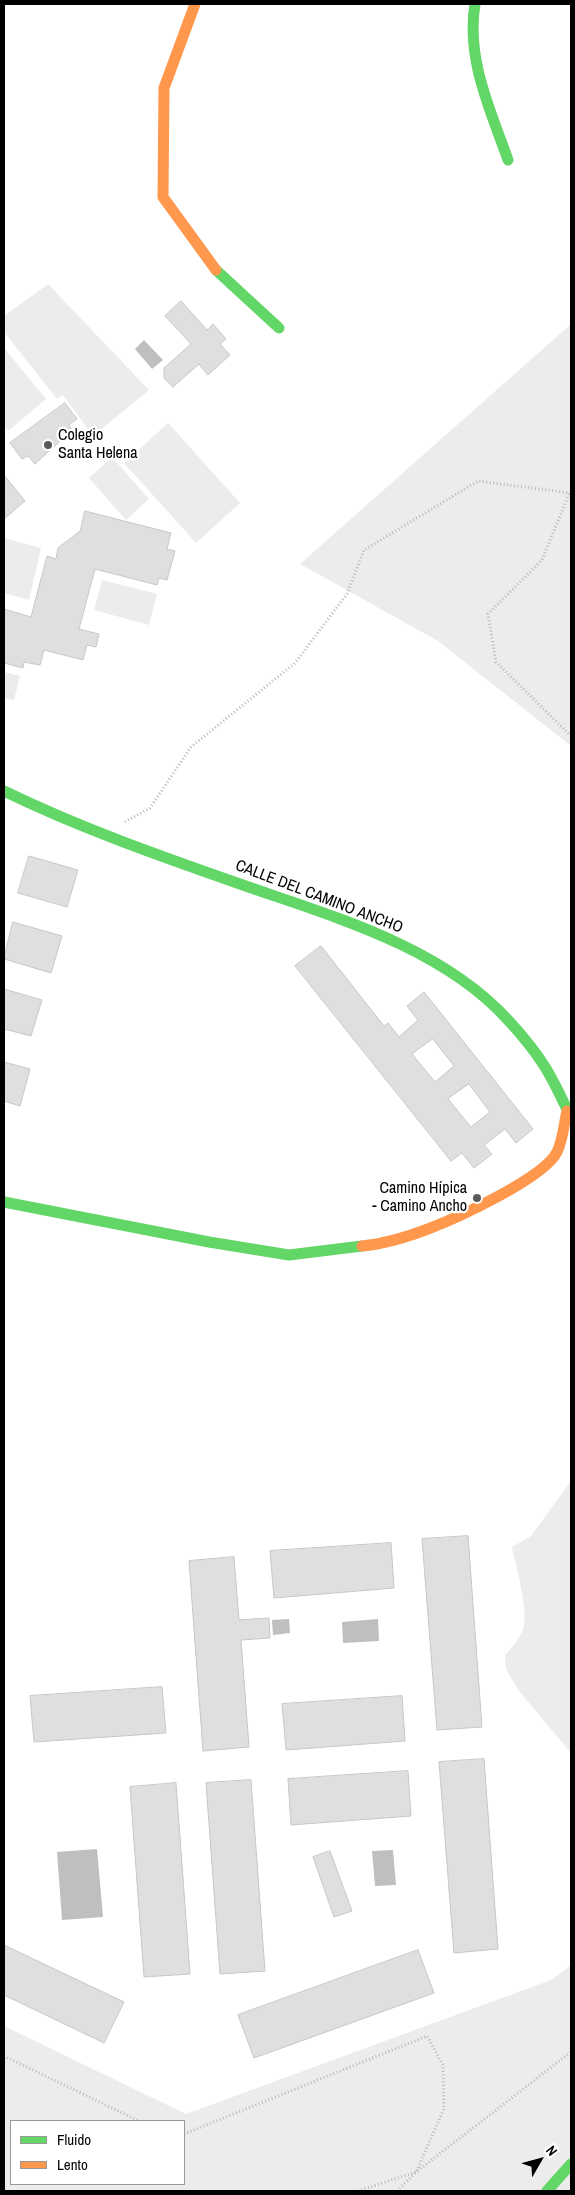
<!DOCTYPE html>
<meta charset="utf-8">
<style>
body{margin:0}
#map{position:relative;width:575px;height:2195px;overflow:hidden;background:#fff;font-family:"Archivo Narrow",sans-serif}
canvas{display:block}
.frame{position:absolute;inset:0;border:5px solid #000;pointer-events:none}
.legend{position:absolute;left:10px;top:2120px;width:175px;height:65px;box-sizing:border-box;background:#fff;border:1px solid #999;margin:0;padding:6px 9px;list-style:none;font-size:15px;color:#000}
.legend li{display:flex;align-items:center;gap:10px;height:25px}
.legend b{width:25px;border:1px solid #999}
.north{position:absolute;left:515px;top:2135px;width:50px;height:50px;-webkit-text-stroke:4px #fff;paint-order:stroke;rotate:52deg;font-size:14px;font-weight:700;line-height:20px;text-align:center;color:#000}
.north::after{content:'';display:block;margin:auto;width:18px;height:22px;background:#000;clip-path:polygon(50% 0,100% 100%,50% 72%,0 100%)}
</style>
<div id="map">
<canvas width="575" height="2195"></canvas>
<div class="frame"></div>
<ul class="legend">
<li><b style="height:6px;background:#63d668"></b>Fluido</li>
<li><b style="height:6px;background:#ff974d"></b>Lento</li>
</ul>
<div class="north">N</div>
</div>
<script>
const c = document.querySelector('canvas').getContext('2d');
c.lineJoin = 'round';
function fillPath(path, color) { c.fillStyle = color; c.fill(path, 'evenodd'); }
function stroke(path, color, width, dash) { c.strokeStyle = color; c.lineWidth = width; c.lineCap = dash ? 'butt' : 'round'; c.setLineDash(dash || []); c.stroke(path); }
function write(font, color, halo, rows, align = 'center') {
  c.font = font + ' "Archivo Narrow",sans-serif'; c.lineWidth = 4.5; c.setLineDash([]); c.textBaseline = 'middle'; c.strokeStyle = halo; c.fillStyle = color; for (const [text, x, y, turn = 0] of rows) {
    c.save(); c.translate(x, y); c.rotate((+turn || 0) * Math.PI / 180); c.textAlign = isNaN(turn) ? turn : align; if (halo) c.strokeText(text, 0, 0); c.fillText(text, 0, 0); c.restore();
  }
}
const green = new Path2D(`
 M 48,284 L 149,390 L 93,436 L 63,395 L 57,399 L 4,332 L 4,316 Z
 M 571,324 L 571,746 L 438,641 L 300,564 Z
 M 4,348 L 46,399 L 8,431 L 4,426 Z
 M 168,423 L 240,503 L 196,543 L 124,463 Z
 M 112,457 L 149,499 L 126,520 L 89,478 Z
 M 4,538 L 41,548 L 29,600 L 4,593 Z
 M 102,580 L 157,594 L 149,625 L 94,610 Z
 M 4,672 L 20,676 L 14,700 L 4,698 Z
 M 571,1481 L 571,1753 L 519,1691 L 506,1669 L 505,1655 C 511,1648 520,1639 523,1629 C 529,1614 516,1565 512,1547 L 531,1536 Z
 M 571,1965 L 571,2191 L 4,2191 L 4,2026 L 186,2114 L 551,1980 ZM 11,2121 L 184,2121 L 184,2184 L 11,2184 Z`);
const water = new Path2D(`
 M 144,340 L 163,360 L 152,369 L 135,349 Z
 M 289,1619 L 290,1633 L 273,1635 L 272,1620 Z
 M 378,1619 L 379,1641 L 343,1643 L 342,1622 Z
 M 97,1849 L 103,1917 L 62,1920 L 57,1852 Z
 M 393,1850 L 396,1885 L 375,1886 L 372,1851 Z`);
const building = new Path2D(`
 M 181,301 L 207,330 L 213,324 L 226,339 L 220,344 L 230,355 L 208,375 L 199,364 L 173,387 L 164,378 L 164,368 L 191,344 L 165,316 Z
 M 65,403 L 77,419 L 69,425 L 72,430 L 35,464 L 28,456 L 22,459 L 10,443 Z
 M 4,475 L 25,501 L 4,519 Z
 M 85,511 L 171,533 L 167,549 L 175,551 L 167,580 L 159,578 L 157,585 L 95,569 L 79,629 L 99,634 L 96,647 L 87,645 L 83,660 L 44,650 L 40,665 L 24,662 L 23,668 L 4,663 L 4,609 L 31,617 L 47,556 L 56,559 L 58,548 L 80,531 Z
 M 29,856 L 78,870 L 67,907 L 18,893 Z
 M 13,922 L 62,936 L 51,973 L 4,959 Z
 M 321,946 L 384,1026 L 388,1023 L 399,1037 L 418,1020 L 407,1006 L 424,992 L 533,1129 L 516,1143 L 505,1129 L 484,1145 L 492,1154 L 474,1168 L 462,1153 L 451,1161 L 295,966 ZM 433,1039 L 454,1066 L 435,1082 L 412,1054 ZM 469,1084 L 490,1112 L 471,1127 L 448,1099 Z
 M 4,989 L 42,1000 L 31,1036 L 4,1029 Z
 M 4,1062 L 30,1069 L 20,1106 L 4,1101 Z
 M 468,1536 L 482,1727 L 437,1730 L 422,1539 Z
 M 391,1543 L 394,1588 L 274,1598 L 270,1551 Z
 M 234,1557 L 239,1620 L 269,1618 L 270,1638 L 241,1640 L 249,1747 L 203,1751 L 189,1561 Z
 M 162,1687 L 166,1733 L 34,1742 L 30,1696 Z
 M 402,1696 L 405,1741 L 286,1750 L 282,1704 Z
 M 484,1759 L 498,1949 L 454,1953 L 439,1762 Z
 M 408,1771 L 411,1816 L 291,1825 L 288,1779 Z
 M 251,1780 L 265,1971 L 220,1974 L 206,1783 Z
 M 176,1783 L 190,1974 L 144,1977 L 130,1787 Z
 M 330,1851 L 352,1911 L 334,1917 L 313,1857 Z
 M 4,1945 L 124,2002 L 104,2043 L 4,1995 Z
 M 418,1950 L 434,1993 L 254,2058 L 238,2015 Z`);
const path = new Path2D(`
 M 569,494 L 542,560 L 488,614 L 496,662 L 571,736
 M 125,822 L 150,808 L 191,747 L 295,663 L 347,594 L 364,550 L 478,481 L 571,493
 M 4,2056 L 139,2121
 M 184,2134 L 427,2036 L 443,2065 L 444,2109 L 416,2172 L 397,2191
 M 358,2191 L 416,2172 L 571,2052`);
const fast = new Path2D(`
 M 475,4 C 466,59 490,109 508,160
 M 216,270 L 279,328
 M 4,791 C 80,828 160,856 240,884 C 331,916 441,946 508,1020 C 521,1034 535,1051 545,1067 C 555,1083 563,1101 571,1118
 M 4,1202 L 209,1242 L 289,1255 L 362,1246
 M 547,2191 L 571,2164`);
const slow = new Path2D(`
 M 195,4 L 164,88 L 163,197 L 216,270
 M 362,1246 C 383,1244 407,1237 428,1229 C 457,1218 544,1178 557,1152 C 563,1140 564,1123 567,1111`);
const markers = [
 [48,445,5,"#595959"],
 [477,1198,5,"#595959"]
];
const poiNames = [
 ["Colegio",58,436],
 ["Santa Helena",58,454],
 ["Camino Hípica",467,1189,"right"],
 ["- Camino Ancho",467,1207,"right"]
];
const streetNames = [
 ["CALLE DEL CAMINO ANCHO",319,897,21]
];
fillPath(green, '#ececec');
fillPath(water, '#bfbfbf');
fillPath(building, '#dfdfdf');
stroke(building, '#c7c7c7', 1);
stroke(path, '#b9b9b9', 3, [1, 2.5]);
stroke(fast, '#63d668', 11);
stroke(slow, '#ff974d', 11);
for (const [x, y, r, color] of markers) { const dot = new Path2D(); dot.arc(x, y, r, 0, 2 * Math.PI); c.fillStyle = color; c.fill(dot); stroke(dot, '#fff', 2); }
write('16px', '#000', '#fff', poiNames, 'left');
write('16px', '#000', '#fff', streetNames);
</script>
